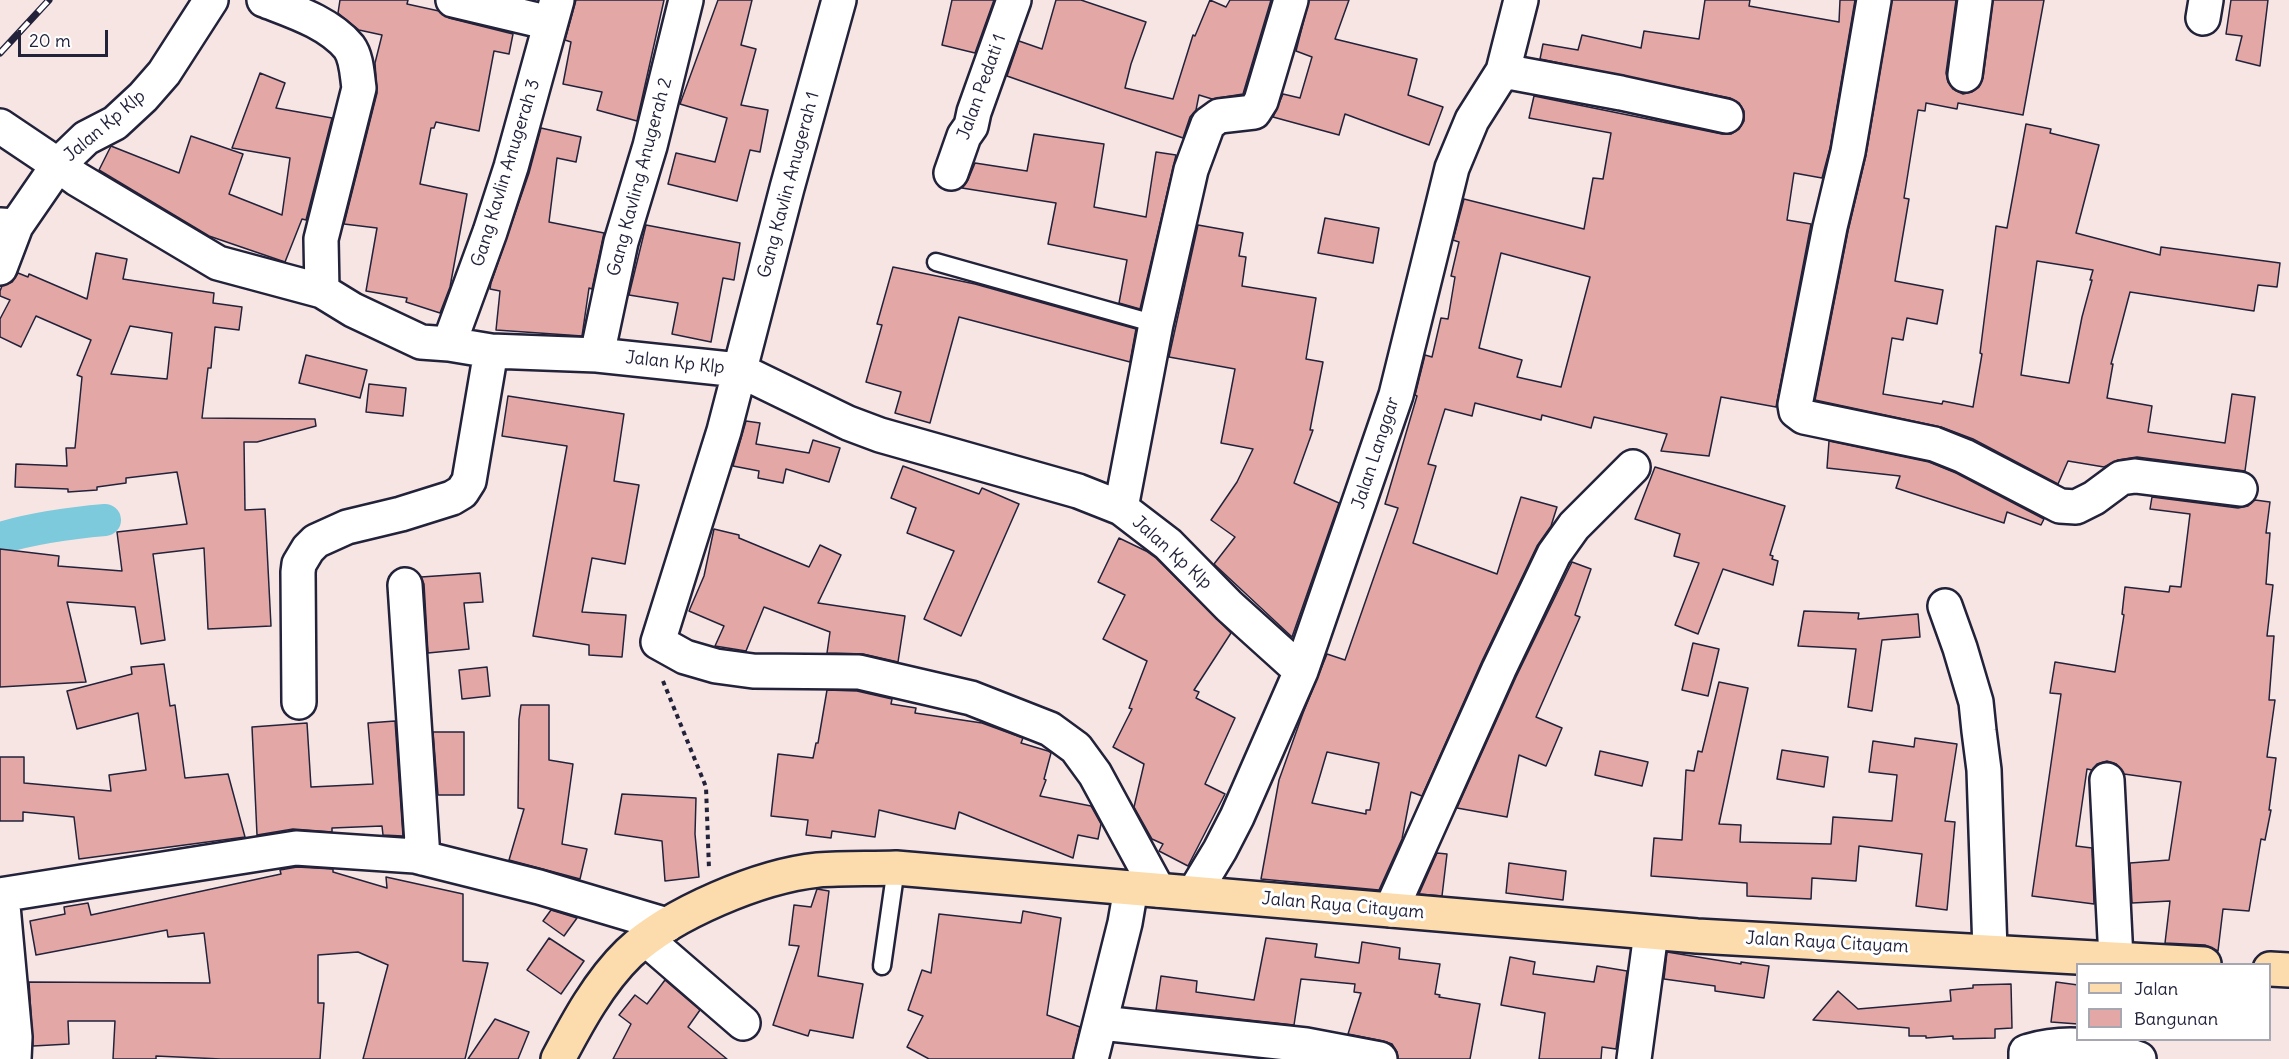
<!DOCTYPE html>
<style>
body{margin:0}
#map{position:relative;width:2289px;height:1059px;overflow:hidden;background:#f7e5e4;font-family:Delius,sans-serif}
canvas{display:block}
.legend{position:absolute;left:2076px;top:963px;width:195px;height:78px;box-sizing:border-box;background:#fff;border:2px solid #a7a7b1;margin:0;padding:8px 10px;list-style:none;font-size:18px;color:#22223b}
.legend li{display:flex;align-items:center;gap:12px;height:30px}
.legend b{width:30px;border:2px solid #a7a7b1}
.scale{position:absolute;left:18px;top:30px;width:90px;height:27px;box-sizing:border-box;border:3px solid #22223b;border-top:0;padding-left:8px;font-size:18px;line-height:21px;white-space:nowrap;color:#22223b;-webkit-text-stroke:4px #fff;paint-order:stroke}
</style>
<div id="map">
<canvas width="2289" height="1059"></canvas>
<ul class="legend">
<li><b style="height:8px;background:#fcdcac"></b>Jalan</li>
<li><b style="height:16px;background:#e3a8a6"></b>Bangunan</li>
</ul>
<div class="scale">20 m</div>
</div>
<script>
const c = document.querySelector('canvas').getContext('2d');
c.lineJoin = 'round';
function stroke(path, color, width, dash) { c.strokeStyle = color; c.lineWidth = width; c.lineCap = dash ? 'butt' : 'round'; c.setLineDash(dash || []); c.stroke(path); }
function fillPath(path, color) { c.fillStyle = color; c.fill(path, 'evenodd'); }
function write(font, color, halo, rows, align = 'center') {
  c.font = font + ' Delius,sans-serif'; c.lineWidth = 6; c.setLineDash([]); c.textBaseline = 'middle'; c.strokeStyle = halo; c.fillStyle = color; for (const [text, x, y, turn = 0] of rows) {
    c.save(); c.translate(x, y); c.rotate((+turn || 0) * Math.PI / 180); c.textAlign = isNaN(turn) ? turn : align; if (halo) c.strokeText(text, 0, 0); c.fillText(text, 0, 0); c.restore();
  }
}
const canal = new Path2D(`
 M 0,538 C 35,528 69,523 105,520`);
const building = new Path2D(`
 M 340,0 L 408,0 L 407,4 L 439,11 L 449,18 L 513,34 L 509,54 L 494,51 L 479,131 L 436,122 L 434,128 L 431,128 L 420,184 L 467,194 L 450,287 L 440,313 L 406,302 L 407,298 L 366,291 L 377,228 L 344,224 L 377,93 L 375,63 L 382,35 L 359,30 L 338,13 Z
 M 576,0 L 664,0 L 637,121 L 597,110 L 602,92 L 563,84 L 571,42 L 565,40 Z
 M 718,0 L 752,0 L 741,45 L 756,49 L 741,105 L 768,110 L 760,152 L 750,150 L 737,201 L 668,184 L 676,153 L 715,162 L 727,118 L 680,104 Z
 M 952,0 L 994,0 L 975,53 L 942,45 Z
 M 1056,0 L 1081,0 L 1146,22 L 1131,64 L 1125,88 L 1173,99 L 1193,35 L 1195,36 L 1210,0 L 1226,7 L 1230,0 L 1271,0 L 1243,94 L 1212,99 L 1199,95 L 1196,110 L 1190,117 L 1183,138 L 1007,76 L 1019,41 L 1042,49 Z
 M 1309,0 L 1349,0 L 1335,39 L 1417,59 L 1408,95 L 1443,107 L 1429,145 L 1345,114 L 1339,135 L 1273,117 L 1283,94 L 1300,98 L 1312,57 L 1296,51 Z
 M 1705,0 L 1750,0 L 1749,6 L 1839,22 L 1840,0 L 1855,0 L 1830,148 L 1822,178 L 1794,173 L 1787,220 L 1811,224 L 1776,407 L 1721,397 L 1709,456 L 1661,451 L 1667,434 L 1594,417 L 1591,428 L 1542,415 L 1541,420 L 1475,403 L 1472,416 L 1445,409 L 1428,464 L 1436,466 L 1413,543 L 1497,574 L 1521,497 L 1557,507 L 1551,526 L 1537,546 L 1482,661 L 1422,796 L 1411,792 L 1402,839 L 1379,890 L 1261,879 L 1279,780 L 1303,713 L 1327,654 L 1345,660 L 1398,508 L 1385,504 L 1417,396 L 1415,395 L 1425,355 L 1432,357 L 1441,318 L 1448,319 L 1455,277 L 1451,276 L 1459,242 L 1453,240 L 1464,199 L 1584,229 L 1593,178 L 1603,179 L 1611,133 L 1529,118 L 1534,96 L 1722,134 L 1731,134 L 1739,129 L 1744,121 L 1744,111 L 1739,103 L 1730,98 L 1540,59 L 1543,44 L 1578,50 L 1582,35 L 1641,48 L 1644,31 L 1699,39 ZM 1501,253 L 1590,277 L 1561,387 L 1517,377 L 1522,360 L 1479,348 ZM 1327,752 L 1379,763 L 1370,810 L 1366,810 L 1366,814 L 1312,803 Z
 M 1892,0 L 1956,0 L 1946,73 L 1948,82 L 1953,89 L 1963,94 L 1972,92 L 1979,87 L 1983,78 L 1993,0 L 2044,0 L 2023,115 L 1958,103 L 1957,109 L 1926,103 L 1925,111 L 1918,110 L 1904,198 L 1909,199 L 1895,281 L 1943,290 L 1937,324 L 1907,318 L 1903,340 L 1892,338 L 1883,394 L 1942,404 L 1943,401 L 1973,407 L 1982,354 L 1980,353 L 1996,226 L 2007,228 L 2026,124 L 2051,129 L 2050,133 L 2099,145 L 2076,233 L 2160,255 L 2161,247 L 2280,263 L 2277,287 L 2258,285 L 2254,311 L 2130,292 L 2111,364 L 2113,364 L 2107,398 L 2152,406 L 2148,432 L 2225,443 L 2232,394 L 2255,397 L 2245,471 L 2137,457 L 2118,460 L 2104,467 L 2068,461 L 2058,484 L 1973,439 L 1941,427 L 1815,400 L 1848,231 L 1866,155 ZM 2037,261 L 2093,270 L 2090,280 L 2092,280 L 2082,317 L 2069,383 L 2021,375 Z
 M 2231,0 L 2268,0 L 2260,66 L 2236,60 L 2242,36 L 2226,34 Z
 M 260,73 L 285,83 L 276,108 L 332,118 L 306,220 L 302,219 L 285,262 L 209,236 L 99,170 L 111,146 L 179,173 L 191,136 L 243,154 L 229,194 L 282,215 L 290,158 L 232,148 Z
 M 541,128 L 581,137 L 576,162 L 557,158 L 549,222 L 604,233 L 592,289 L 589,288 L 582,336 L 496,330 L 500,291 L 490,289 L 491,283 L 529,173 Z
 M 1034,134 L 1104,144 L 1094,207 L 1146,217 L 1156,152 L 1176,155 L 1140,309 L 1119,303 L 1127,260 L 1048,244 L 1056,203 L 962,188 L 968,180 L 975,163 L 1027,171 Z
 M 1325,218 L 1379,228 L 1373,263 L 1318,253 Z
 M 646,225 L 740,243 L 734,280 L 723,278 L 711,342 L 672,334 L 678,303 L 629,295 Z
 M 1198,225 L 1243,233 L 1239,256 L 1246,257 L 1242,286 L 1316,298 L 1306,359 L 1323,362 L 1310,430 L 1313,430 L 1294,483 L 1339,503 L 1292,637 L 1214,564 L 1235,537 L 1211,520 L 1237,482 L 1253,449 L 1221,443 L 1235,369 L 1169,357 Z
 M 96,253 L 127,259 L 123,279 L 214,293 L 213,303 L 242,307 L 239,330 L 215,327 L 211,368 L 208,368 L 202,418 L 315,419 L 316,426 L 257,442 L 244,442 L 245,510 L 265,509 L 271,626 L 208,629 L 204,548 L 153,554 L 165,640 L 141,644 L 135,607 L 67,602 L 86,682 L 0,687 L 0,549 L 59,556 L 58,566 L 122,571 L 117,532 L 187,524 L 177,472 L 126,478 L 126,483 L 97,487 L 97,490 L 68,492 L 68,489 L 15,487 L 16,464 L 67,466 L 66,448 L 75,448 L 82,377 L 77,375 L 91,340 L 36,316 L 21,347 L 0,337 L 0,319 L 10,300 L 0,296 L 0,291 L 2,286 L 12,282 L 18,273 L 28,277 L 29,274 L 87,299 ZM 130,326 L 172,333 L 167,379 L 111,374 Z
 M 893,267 L 975,284 L 1136,329 L 1130,362 L 959,317 L 930,423 L 895,413 L 901,392 L 866,382 L 882,325 L 877,324 Z
 M 306,355 L 367,370 L 360,398 L 299,383 Z
 M 369,384 L 406,388 L 403,416 L 366,412 Z
 M 508,396 L 624,414 L 614,481 L 639,485 L 625,564 L 592,558 L 582,612 L 626,615 L 622,657 L 589,655 L 589,645 L 533,636 L 567,446 L 502,436 Z
 M 746,421 L 760,423 L 756,444 L 809,453 L 813,440 L 840,448 L 829,482 L 786,469 L 783,483 L 758,478 L 759,471 L 733,466 Z
 M 1829,441 L 1929,462 L 1956,473 L 2044,519 L 2041,525 L 2007,512 L 2004,523 L 1896,488 L 1900,476 L 1827,468 Z
 M 903,466 L 979,494 L 982,488 L 1019,504 L 961,636 L 924,619 L 954,551 L 907,533 L 916,508 L 891,498 Z
 M 1655,467 L 1785,506 L 1770,555 L 1773,556 L 1772,559 L 1778,561 L 1773,585 L 1723,569 L 1698,634 L 1675,625 L 1699,563 L 1674,556 L 1680,534 L 1635,519 Z
 M 2152,497 L 2238,508 L 2248,506 L 2255,500 L 2270,502 L 2266,533 L 2270,533 L 2266,584 L 2273,585 L 2267,636 L 2274,636 L 2269,700 L 2275,700 L 2267,757 L 2276,758 L 2269,810 L 2271,810 L 2265,840 L 2261,839 L 2249,911 L 2223,909 L 2218,951 L 2205,945 L 2165,943 L 2170,901 L 2132,903 L 2130,863 L 2169,860 L 2181,782 L 2124,774 L 2116,764 L 2107,761 L 2097,764 L 2092,770 L 2087,769 L 2076,846 L 2092,848 L 2094,904 L 2032,896 L 2061,694 L 2050,693 L 2055,662 L 2115,672 L 2124,615 L 2122,614 L 2125,587 L 2169,592 L 2170,586 L 2181,587 L 2190,514 L 2150,509 Z
 M 714,529 L 739,535 L 739,538 L 809,567 L 820,545 L 841,555 L 818,603 L 905,616 L 898,662 L 863,654 L 827,653 L 830,632 L 764,607 L 746,651 L 715,646 L 724,626 L 689,611 L 704,576 Z
 M 1119,538 L 1146,551 L 1156,558 L 1231,633 L 1194,690 L 1199,692 L 1196,698 L 1235,718 L 1205,784 L 1225,794 L 1188,866 L 1159,851 L 1163,844 L 1152,839 L 1134,807 L 1144,764 L 1113,747 L 1132,709 L 1129,708 L 1147,661 L 1103,639 L 1125,595 L 1098,582 Z
 M 1572,562 L 1591,569 L 1575,615 L 1580,617 L 1536,717 L 1562,728 L 1546,766 L 1519,755 L 1507,817 L 1457,808 L 1516,677 Z
 M 480,573 L 483,602 L 464,603 L 469,649 L 428,653 L 424,584 L 421,577 Z
 M 1804,611 L 1859,613 L 1858,619 L 1918,614 L 1920,637 L 1882,640 L 1872,711 L 1848,707 L 1856,649 L 1798,646 Z
 M 1693,643 L 1719,649 L 1708,696 L 1682,690 Z
 M 164,664 L 170,706 L 175,705 L 185,778 L 228,774 L 245,837 L 79,859 L 74,817 L 23,812 L 23,821 L 0,821 L 0,757 L 24,757 L 24,783 L 111,791 L 109,775 L 146,770 L 138,713 L 77,729 L 67,691 L 132,674 L 131,667 Z
 M 487,667 L 490,696 L 462,699 L 459,670 Z
 M 1719,682 L 1748,688 L 1719,824 L 1741,825 L 1740,842 L 1831,844 L 1833,817 L 1892,821 L 1897,775 L 1869,772 L 1873,741 L 1914,747 L 1915,738 L 1957,744 L 1945,821 L 1955,822 L 1947,910 L 1916,906 L 1922,854 L 1859,846 L 1856,881 L 1812,878 L 1811,899 L 1747,896 L 1747,883 L 1651,876 L 1654,838 L 1682,840 L 1686,770 L 1694,771 L 1698,751 L 1702,752 Z
 M 827,690 L 857,691 L 892,699 L 891,704 L 916,708 L 915,713 L 982,723 L 1023,738 L 1021,743 L 1048,751 L 1051,753 L 1044,779 L 1046,780 L 1040,796 L 1091,806 L 1101,824 L 1098,839 L 1078,835 L 1073,858 L 959,812 L 955,829 L 879,810 L 875,837 L 832,831 L 831,838 L 806,835 L 808,820 L 771,816 L 778,754 L 813,758 L 816,743 L 818,743 Z
 M 521,705 L 549,705 L 549,760 L 573,764 L 562,844 L 587,849 L 580,879 L 509,860 L 524,809 L 518,808 L 519,719 Z
 M 395,721 L 403,836 L 383,835 L 382,826 L 332,828 L 332,832 L 293,829 L 257,835 L 252,727 L 307,723 L 311,787 L 373,784 L 368,723 Z
 M 433,732 L 464,732 L 464,795 L 438,795 Z
 M 1782,750 L 1828,757 L 1824,787 L 1777,779 Z
 M 1600,751 L 1648,762 L 1642,786 L 1595,775 Z
 M 622,794 L 696,798 L 695,834 L 699,877 L 665,881 L 662,841 L 615,834 Z
 M 1437,853 L 1447,854 L 1442,896 L 1419,894 Z
 M 1509,863 L 1566,871 L 1563,900 L 1506,893 Z
 M 297,867 L 333,869 L 333,872 L 387,888 L 386,877 L 463,894 L 463,961 L 488,963 L 465,1059 L 363,1059 L 388,965 L 358,952 L 318,955 L 318,1003 L 324,1003 L 320,1059 L 221,1059 L 156,1056 L 156,1059 L 113,1059 L 115,1021 L 68,1021 L 69,1044 L 33,1046 L 29,982 L 210,983 L 204,933 L 168,937 L 167,930 L 36,955 L 30,921 L 65,914 L 64,907 L 88,903 L 91,915 L 281,874 L 280,870 Z
 M 817,889 L 829,891 L 818,976 L 863,984 L 853,1038 L 810,1030 L 808,1036 L 773,1025 L 799,946 L 789,945 L 794,905 L 811,907 Z
 M 551,910 L 577,918 L 564,936 L 543,921 Z
 M 1023,911 L 1061,918 L 1047,1015 L 1080,1027 L 1073,1059 L 929,1059 L 907,1047 L 923,1016 L 908,1010 L 922,970 L 931,973 L 939,914 L 1021,923 Z
 M 549,938 L 584,961 L 561,994 L 527,970 Z
 M 1266,938 L 1317,944 L 1315,957 L 1359,963 L 1362,942 L 1400,948 L 1399,959 L 1440,964 L 1435,994 L 1440,995 L 1439,997 L 1480,1004 L 1470,1059 L 1398,1059 L 1397,1052 L 1392,1044 L 1383,1041 L 1348,1034 L 1361,993 L 1354,992 L 1355,984 L 1301,979 L 1294,1025 L 1156,1010 L 1161,976 L 1197,981 L 1196,992 L 1254,1000 Z
 M 1667,952 L 1741,964 L 1741,962 L 1769,966 L 1764,998 L 1715,991 L 1715,986 L 1664,979 Z
 M 1510,957 L 1535,962 L 1533,974 L 1594,982 L 1597,966 L 1627,971 L 1616,1049 L 1602,1047 L 1601,1059 L 1539,1059 L 1545,1013 L 1501,1005 Z
 M 665,980 L 700,1010 L 688,1027 L 727,1059 L 613,1059 L 631,1024 L 619,1015 L 635,995 L 647,1004 Z
 M 2056,982 L 2078,985 L 2078,1024 L 2051,1022 Z
 M 2011,984 L 2012,1028 L 1995,1029 L 1995,1038 L 1953,1039 L 1953,1036 L 1926,1038 L 1926,1036 L 1909,1036 L 1909,1028 L 1813,1020 L 1838,991 L 1858,1009 L 1951,1001 L 1950,990 L 1973,988 L 1973,985 Z
 M 495,1019 L 529,1032 L 518,1059 L 468,1059 Z`);
const path = new Path2D(`
 M 663,681 L 706,787 L 709,869`);
const lane = new Path2D(`
 M 936,262 L 1156,324
 M 882,966 L 896,868`);
const street = new Path2D(`
 M 264,0 C 292,11 328,22 349,47 C 357,58 357,75 359,88 L 321,239 L 322,291 L 353,310 L 421,342 L 449,344 L 491,351 L 597,355 L 739,370 L 848,423 L 880,435 L 1078,491 L 1121,508 L 1168,544 L 1229,606 L 1301,671
 M 453,0 L 550,23
 M 839,0 L 787,188 L 724,431 L 658,642 L 685,657 L 716,666 L 753,671 L 859,672 L 971,698 L 1050,729 L 1076,748 L 1095,774 L 1158,890
 M 1874,0 L 1848,152 L 1830,227 L 1795,405 L 1796,411 L 1804,417 L 1934,444 L 1964,456 L 2060,506 L 2076,507 L 2094,498 L 2121,478 L 2135,476 L 2240,489
 M 2203,18 L 2206,0
 M 1503,71 L 1621,93 L 1726,116
 M 1965,75 L 1975,0
 M 0,126 L 58,165 L 86,138 L 115,123 L 143,97 L 164,73 L 211,0
 M 951,173 L 964,136 L 971,126 L 974,112 L 1014,0
 M 0,225 L 16,226 L 58,165 L 77,179 L 218,263 L 322,291
 M 0,268 L 16,226
 M 449,344 L 490,232 L 511,167 L 557,0
 M 597,355 L 621,242 L 650,146 L 686,0
 M 1121,508 L 1156,324 L 1191,170 L 1208,124 L 1219,116 L 1254,112 L 1261,101 L 1291,0
 M 405,585 L 423,858
 M 1945,606 L 1960,648 L 1976,702 L 1979,731 L 1984,770 L 1990,951
 M 299,702 L 298,572 L 299,564 L 308,549 L 316,541 L 347,527 L 401,514 L 452,498 L 462,492 L 469,481 L 491,351
 M 2107,780 L 2116,959
 M 1194,893 L 1220,850 L 1237,817 L 1301,671 L 1396,395 L 1452,168 L 1472,120 L 1503,71 L 1521,0
 M 0,895 L 296,848 L 415,856 L 539,887 L 667,925
 M 2,895 L 15,1037 L 14,1059
 M 1391,910 L 1499,669 L 1554,554 L 1574,526 L 1633,467
 M 647,940 L 743,1023
 M 1101,1023 L 1306,1045 L 1380,1059
 M 1091,1059 L 1125,923 L 1131,888
 M 1634,1059 L 1651,933
 M 2026,1059 L 2026,1052 L 2029,1051 C 2066,1040 2103,1045 2139,1059`);
const primary = new Path2D(`
 M 2270,969 L 2289,970
 M 558,1059 C 577,1023 599,982 629,953 C 672,913 760,876 818,870 C 844,868 870,869 896,868 L 1697,936 L 2204,964`);
const rail = new Path2D(`
 M 0,53 L 49,0`);
const streetNames = [
 ["Jalan Pedati 1",982,87,-70],
 ["Jalan Kp Klp",105,126,-40],
 ["Gang Kavlin Anugerah 3",506,173,-73],
 ["Gang Kavling Anugerah 2",640,177,-75],
 ["Gang Kavlin Anugerah 1",789,185,-75],
 ["Jalan Kp Klp",675,363,6],
 ["Jalan Langgar",1376,453,-72],
 ["Jalan Kp Klp",1172,553,42],
 ["Jalan Raya Citayam",1343,906,5],
 ["Jalan Raya Citayam",1827,943,3]
];
stroke(canal, '#7dcadc', 32);
fillPath(building, '#e3a8a6');
stroke(building, '#22223b', 1.5);
stroke(lane, '#22223b', 21);
stroke(street, '#22223b', 38);
stroke(primary, '#22223b', 38);
stroke(path, '#22223b', 4, [4.5, 4.5]);
stroke(lane, '#fff', 16);
stroke(street, '#fff', 33);
stroke(primary, '#fcdcac', 33);
stroke(rail, '#22223b', 7);
stroke(rail, '#fff', 4.5, [14]);
write('18px', '#22223b', '#fff', streetNames);
</script>
